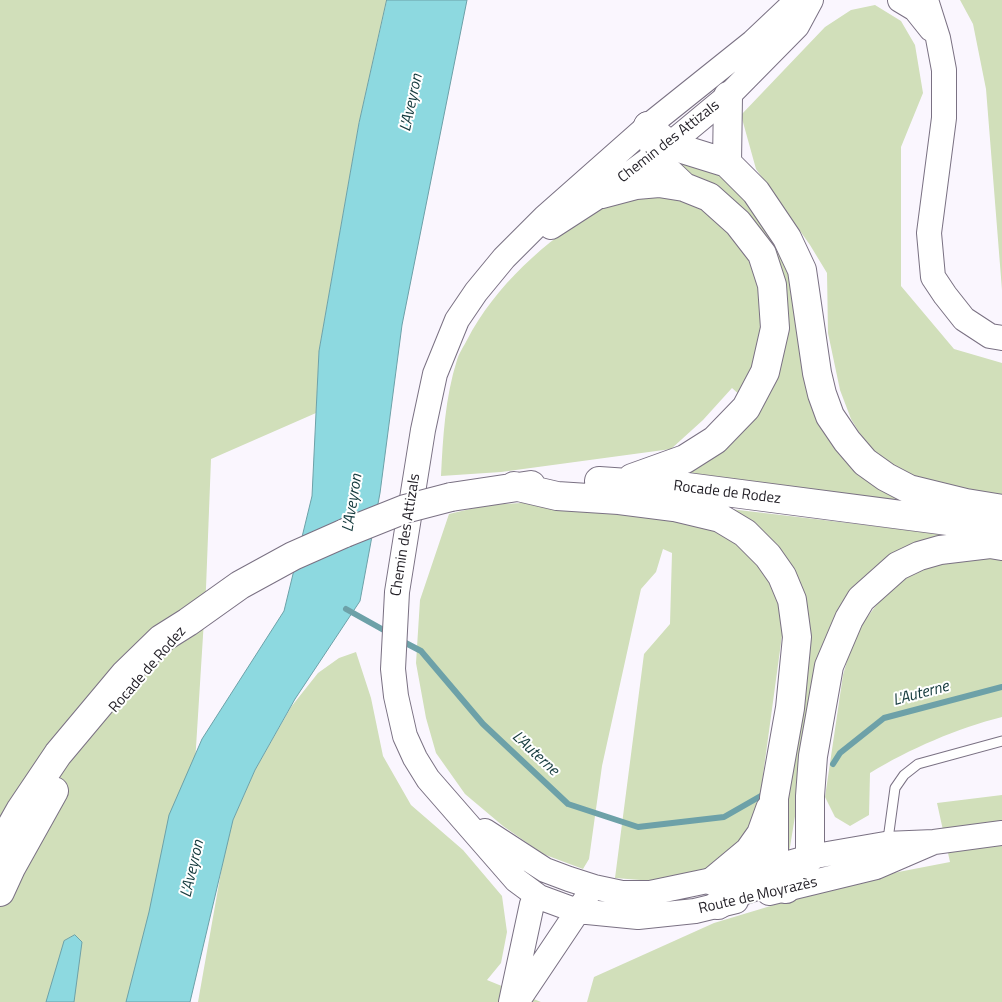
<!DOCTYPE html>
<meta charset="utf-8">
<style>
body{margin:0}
canvas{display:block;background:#faf6fe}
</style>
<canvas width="1002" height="1002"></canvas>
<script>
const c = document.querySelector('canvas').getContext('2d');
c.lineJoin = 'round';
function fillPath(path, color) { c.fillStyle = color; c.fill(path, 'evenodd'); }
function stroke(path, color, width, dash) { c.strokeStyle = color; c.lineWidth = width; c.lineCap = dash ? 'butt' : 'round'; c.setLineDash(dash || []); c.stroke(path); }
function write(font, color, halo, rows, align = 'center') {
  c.font = font + ' "Titillium Web",sans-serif'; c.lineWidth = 4; c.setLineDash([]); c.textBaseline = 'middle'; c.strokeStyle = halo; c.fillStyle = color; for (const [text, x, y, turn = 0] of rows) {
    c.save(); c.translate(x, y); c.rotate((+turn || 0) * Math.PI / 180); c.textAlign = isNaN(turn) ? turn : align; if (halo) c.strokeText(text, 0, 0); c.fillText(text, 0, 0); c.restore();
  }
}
const green = new Path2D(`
 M 0,0 L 387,0 L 359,123 L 319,351 L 316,413 L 211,459 L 206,588 L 180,1002 L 0,1002 Z
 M 960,0 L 1002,0 L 1002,290 L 986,89 L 973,24 Z
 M 875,5 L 901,21 L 915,45 L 923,93 L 901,147 L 901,286 L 954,349 L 1002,363 L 1002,498 L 943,486 L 907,473 L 887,463 L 865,442 L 851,419 L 840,390 L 828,333 L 827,273 L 810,245 L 756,169 L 741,115 L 825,27 L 851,10 Z
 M 672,157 L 707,168 L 726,179 L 744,194 L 789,264 L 808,369 L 906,502 L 682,472 L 755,410 L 775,270 L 674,165 Z
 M 644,195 L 674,197 L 695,204 L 717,220 L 738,241 L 751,262 L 760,297 L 762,331 L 755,365 L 742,397 L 732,388 L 703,420 L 671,449 L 501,472 L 441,476 C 443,437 445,398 457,360 C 459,353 464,346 467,340 C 495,286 546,240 597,210 C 612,201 628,198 644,195 Z
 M 538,502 L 581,504 L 717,528 L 749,549 L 786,606 L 758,812 L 746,848 L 693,875 L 653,881 L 615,878 L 644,654 L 670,624 L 672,553 L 663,549 L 656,572 L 641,589 L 602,766 L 589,859 L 583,869 L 543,854 L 503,826 L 465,794 L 436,753 L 426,718 L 416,663 L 420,600 L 449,514 L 487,505 Z
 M 730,509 L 942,534 L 943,537 L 855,593 L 798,798 L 789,853 L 779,852 L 808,635 Z
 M 1002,557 L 1002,717 C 958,728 909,749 870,773 L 869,815 L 850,826 L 835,817 L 825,797 L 843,675 L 851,647 L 860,627 L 886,592 L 905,575 L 951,559 Z
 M 356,652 L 371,698 L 383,756 L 411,805 L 463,850 L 502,896 L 507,932 L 501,963 L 487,980 L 541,1002 L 198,1002 L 224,855 L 233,820 L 255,770 L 291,707 L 318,673 L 339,658 Z
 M 1002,795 L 1002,1002 L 587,1002 L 594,977 L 714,923 L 857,880 L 950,862 L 937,803 Z`);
const water = new Path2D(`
 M 387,0 L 467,0 L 402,325 L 380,493 L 360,601 L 295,699 L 255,770 L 233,820 L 190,1002 L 126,1002 L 149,912 L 169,815 L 202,739 L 284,611 L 312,496 L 319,351 L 359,123 Z
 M 75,935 L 82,942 L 74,1002 L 46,1002 L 64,941 Z`);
const stream = new Path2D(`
 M 346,609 L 389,633
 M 400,640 L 421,651 L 483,724 L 568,804 L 638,827 L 724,817 L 766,793
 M 833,764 L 840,753 L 884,718 L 1002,687`);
const service = new Path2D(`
 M 886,842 L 889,832 L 895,788 L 904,775 L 918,764 L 1002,741`);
const tertiary = new Path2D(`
 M 900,0 L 915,9 L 931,29
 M 926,0 L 938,38 L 944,70 L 944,118 L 929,233 L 933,277 L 945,295 L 964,319 L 990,336 L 1002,338
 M 551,227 L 602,194 L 669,145 L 728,96 L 797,26 L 811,0
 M 485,831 L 545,870 L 569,879 L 594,887 L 622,893 L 650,893 L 774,867 L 810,857 L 885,844 L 934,842 L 1002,833
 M 769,893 L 876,867 L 934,842
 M 736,901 L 695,911 L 638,917 L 577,911 L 539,897 L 516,880 L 428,779 L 415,758 L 405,736 L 396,696 L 393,669 L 397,592 L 423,430 L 435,374 L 457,320 L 476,292 L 504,258 L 545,217 L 648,126 L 753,42 L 790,7 L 809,0
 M 511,1002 L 532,904 L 539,897
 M 517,1002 L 586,899`);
const primary = new Path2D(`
 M 648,126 L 669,145 L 727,163 L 756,192 L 787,238 L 802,270 L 817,373 L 822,394 L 830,416 L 847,441 L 865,462 L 886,477 L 909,489 L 966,503 L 1002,509
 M 727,163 L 728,96
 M 718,905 L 736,893 L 799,871 L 810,857 L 810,796 L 813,756 L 829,666 L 849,619 L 861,599 L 898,566 L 919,556 L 940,550 L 990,544 L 1002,546`);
const trunk = new Path2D(`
 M 648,126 L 656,154 L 663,167 L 684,187
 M 602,194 L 636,185 L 659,183 L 684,187 L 709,197 L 738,223 L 762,254 L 772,285 L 775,328 L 765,372 L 746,408 L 715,440 L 685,459 L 632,478
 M 599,481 L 687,487 L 1002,528
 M 514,486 L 557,496 L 619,500 L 674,507 L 720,518 L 745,533 L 768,556 L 782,576 L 792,600 L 797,637 L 790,708 L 774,798 L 774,867 L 786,889
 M 451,497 L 531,485
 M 0,846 L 21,809 L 58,754 L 125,674 L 161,639 L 188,622 L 240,585 L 293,556 L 345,533
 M 713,881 L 749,851 L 761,834 L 770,809
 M 0,892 L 11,868 L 54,791`);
const trunkBridge = new Path2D(`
 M 345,533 L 405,509 L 451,497`);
const streetNames = [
 ["Chemin des Attizals",669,142,-38],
 ["Rocade de Rodez",727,493,7],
 ["Chemin des Attizals",406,535,-81],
 ["Rocade de Rodez",148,670,-49],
 ["Route de Moyrazès",758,896,-13]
];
const waterNames = [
 ["L'Aveyron",412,103,-78],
 ["L'Aveyron",353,503,-81],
 ["L'Auterne",921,694,-15],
 ["L'Auterne",535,754,43],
 ["L'Aveyron",193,869,-77]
];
fillPath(green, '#d1dfba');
fillPath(water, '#8dd9e0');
stroke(water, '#6da1a8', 1);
stroke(stream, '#6da1a8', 6);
stroke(service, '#7a7183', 11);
stroke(tertiary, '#7a7183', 26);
stroke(primary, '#7a7183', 30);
stroke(trunk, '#7a7183', 30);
stroke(service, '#fff', 9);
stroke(tertiary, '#fff', 24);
stroke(primary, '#fff', 28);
stroke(trunk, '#fff', 28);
stroke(trunkBridge, '#7a7183', 30, []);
stroke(trunkBridge, '#fff', 28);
write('15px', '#211e25', '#fff', streetNames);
write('italic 16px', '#13393c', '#fff', waterNames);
</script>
